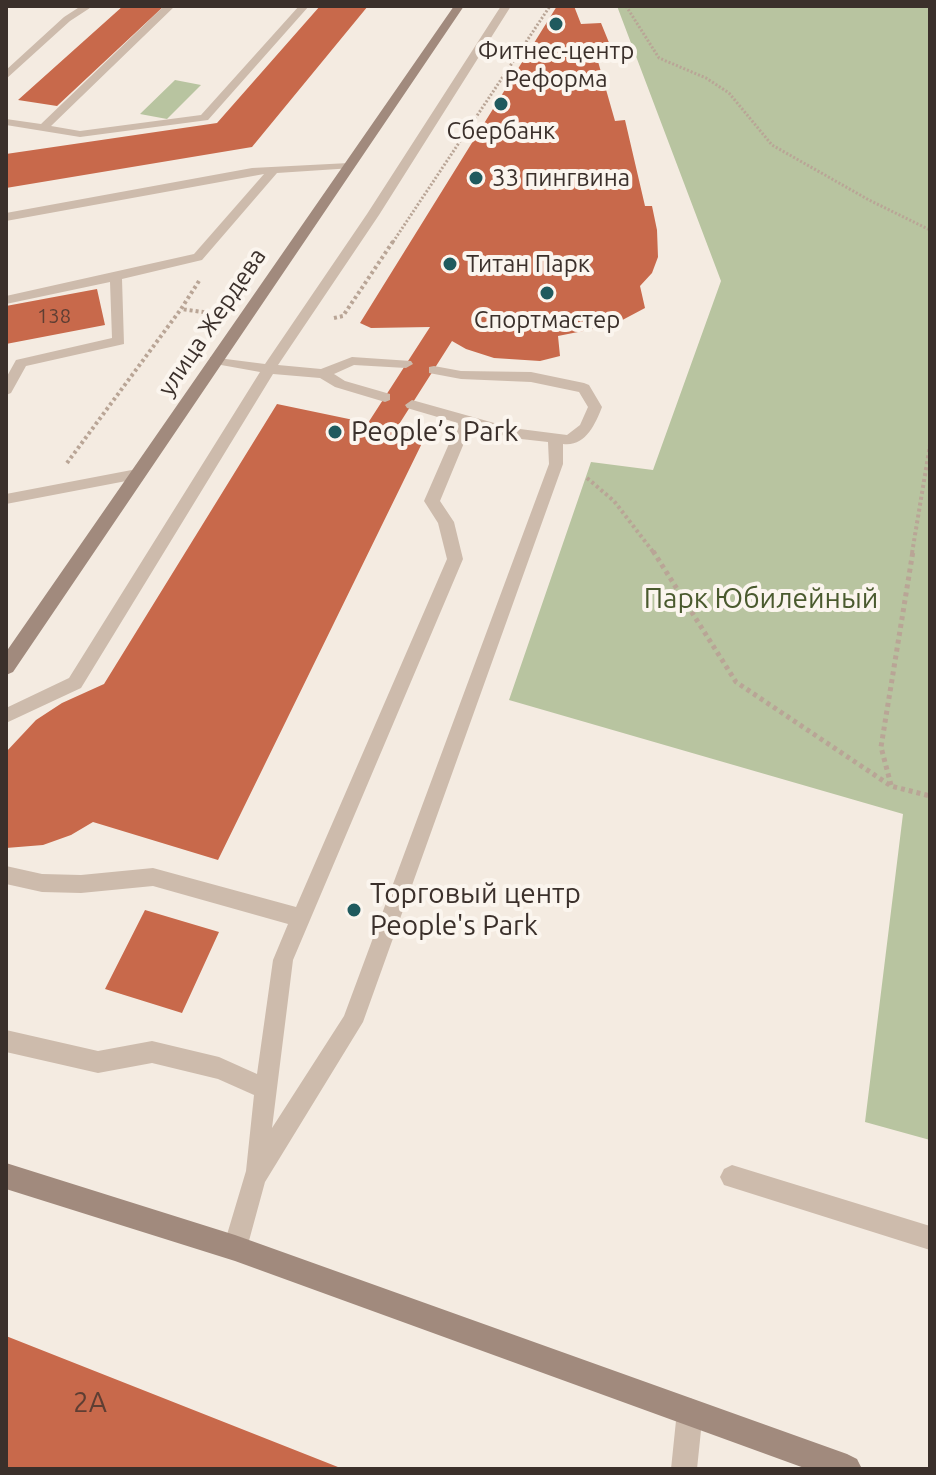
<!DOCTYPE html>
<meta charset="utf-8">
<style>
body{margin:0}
#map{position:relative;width:936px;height:1475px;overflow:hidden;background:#f4ebe1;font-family:Ubuntu,sans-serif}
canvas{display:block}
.frame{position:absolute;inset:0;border:8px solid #3b302b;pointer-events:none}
</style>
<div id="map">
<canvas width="936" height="1475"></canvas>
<div class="frame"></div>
</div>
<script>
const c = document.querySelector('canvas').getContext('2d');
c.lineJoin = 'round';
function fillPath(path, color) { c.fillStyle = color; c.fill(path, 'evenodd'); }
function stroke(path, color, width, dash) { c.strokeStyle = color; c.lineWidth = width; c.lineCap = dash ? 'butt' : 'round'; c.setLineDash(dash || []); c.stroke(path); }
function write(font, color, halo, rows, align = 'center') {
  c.font = font + ' Ubuntu,sans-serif'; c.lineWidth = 8; c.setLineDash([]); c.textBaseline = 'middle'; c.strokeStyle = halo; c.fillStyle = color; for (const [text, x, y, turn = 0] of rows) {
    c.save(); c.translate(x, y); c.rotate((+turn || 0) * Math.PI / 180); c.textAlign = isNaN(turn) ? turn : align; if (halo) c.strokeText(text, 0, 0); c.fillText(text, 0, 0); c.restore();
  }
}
const green = new Path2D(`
 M 617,6 L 930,6 L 930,1140 L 865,1122 L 903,814 L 509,700 L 591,462 L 653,470 L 721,281 Z
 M 175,80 L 201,85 L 167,119 L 140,114 Z`);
const building = new Path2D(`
 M 123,6 L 164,6 L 57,106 L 18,100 Z
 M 320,6 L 368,6 L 252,147 L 6,188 L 6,154 L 217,123 Z
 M 557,6 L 574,6 L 581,24 L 601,23 L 612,50 L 595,51 L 615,121 L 625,120 L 645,206 L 652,206 L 657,230 L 658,257 L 652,273 L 640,286 L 645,308 L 613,325 L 558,336 L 560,356 L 540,361 L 494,358 L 466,349 L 452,341 L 396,429 L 426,435 L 218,860 L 93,822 L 71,835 L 43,845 L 6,848 L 6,752 L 36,720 L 62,703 L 104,684 L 277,404 L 368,423 L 430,327 L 371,328 L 360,323 Z
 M 97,289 L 105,325 L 6,344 L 6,306 Z
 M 145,910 L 219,932 L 182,1013 L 105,989 Z
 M 6,1336 L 343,1469 L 6,1469 Z`);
const pathFar2 = new Path2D(`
 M 626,6 L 659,58 L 706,78 L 729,93 L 772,145 L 869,200 L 930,230
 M 393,242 L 550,6`);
const pathFar1 = new Path2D(`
 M 199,281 L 181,309 L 217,314
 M 334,318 L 343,316 L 394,240
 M 67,463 L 181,309
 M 587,478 L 614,501 L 654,553
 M 912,553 L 930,445`);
const path = new Path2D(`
 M 653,551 L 736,682 L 891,786 L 930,796
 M 891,785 L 881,747 L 913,551`);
const lane = new Path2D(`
 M 81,6 L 93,6 L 70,21 L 6,79 L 6,70 L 64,17 Z
 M 164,6 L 175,6 L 51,126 L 80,131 L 201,115 L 299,6 L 309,6 L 208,120 L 80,137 L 6,125 L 6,119 L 41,124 Z
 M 501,6 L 511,6 L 379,215 L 278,365 L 321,369 L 352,357 L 411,361 L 413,364 L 406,368 L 354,365 L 334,374 L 345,381 L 390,394 L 390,400 L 385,402 L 335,387 L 320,378 L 273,374 L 81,688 L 6,723 L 6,708 L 69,678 L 260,372 L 210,363 L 210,357 L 265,364 L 367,214 Z
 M 349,163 L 355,166 L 353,168 L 277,173 L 202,260 L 122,279 L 124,344 L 26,366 L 11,393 L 6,395 L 6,378 L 16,360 L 112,338 L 110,282 L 6,304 L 6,296 L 194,254 L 264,174 L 6,221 L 6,213 L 252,168 Z
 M 434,366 L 461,371 L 531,372 L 584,383 L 589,385 L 602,407 C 595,425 585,447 563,444 L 563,464 L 363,1022 L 265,1182 L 247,1248 L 243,1256 L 235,1260 L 227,1256 L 223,1248 L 246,1171 L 254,1095 L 218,1079 L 152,1063 L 98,1073 L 6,1052 L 6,1030 L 98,1051 L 152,1041 L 219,1057 L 257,1074 L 273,960 L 288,924 L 153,886 L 81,893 L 42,892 L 6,884 L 6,866 L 42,874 L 81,875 L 153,868 L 296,907 L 447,559 L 438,523 L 424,501 L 458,423 L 407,408 L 405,405 L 412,400 L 512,428 L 567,435 L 580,425 L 588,407 L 579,392 L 531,382 L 461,379 L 429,373 L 429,367 ZM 471,426 L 512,438 L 548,442 L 549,464 L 344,1016 L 272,1128 L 293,960 L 463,559 L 454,522 L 440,501 Z
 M 137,469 L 144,474 L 142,478 L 6,504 L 6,494 Z
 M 732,1165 L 930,1226 L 930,1250 L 724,1185 L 720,1177 L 724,1169 Z
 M 690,1398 L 699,1402 L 703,1411 L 697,1469 L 671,1469 L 677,1411 L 681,1402 Z`);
const secondary = new Path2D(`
 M 454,6 L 464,6 L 13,672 L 6,675 L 6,652 Z
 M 6,1163 L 235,1235 L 847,1454 L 857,1459 L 862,1469 L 807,1469 L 235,1261 L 6,1189 Z`);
const markers = [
 [556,24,8,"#1f5a5e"],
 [501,104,8,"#1f5a5e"],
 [476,178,8,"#1f5a5e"],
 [450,264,8,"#1f5a5e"],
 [547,293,8,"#1f5a5e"],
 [335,432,8,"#1f5a5e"],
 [354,910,8,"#1f5a5e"]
];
const farNumbernames = [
 ["138",54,316]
];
const farPoinames = [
 ["Фитнес-центр",556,51],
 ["Реформа",556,79],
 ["Сбербанк",501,131],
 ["33 пингвина",492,178,"left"],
 ["Титан Парк",466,264,"left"],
 ["Спортмастер",547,320]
];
const farStreetnames = [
 ["улица Жердева",212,322,-56]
];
const poiNames = [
 ["People’s Park",351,432],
 ["Торговый центр",370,894],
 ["People's Park",370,926]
];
const parkNames = [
 ["Парк Юбилейный",761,599]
];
const nearNumbernames = [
 ["2А",90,1403]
];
fillPath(green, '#b8c4a0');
fillPath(building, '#c8694b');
stroke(pathFar2, '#b9a596', 3, [2, 2]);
stroke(pathFar1, '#b9a596', 4, [3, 3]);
stroke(path, '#b9a596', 5, [4, 4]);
fillPath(lane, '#cdbbac');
fillPath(secondary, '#a18a7d');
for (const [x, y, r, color] of markers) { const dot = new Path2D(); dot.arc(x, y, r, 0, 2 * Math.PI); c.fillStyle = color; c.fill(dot); stroke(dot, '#fbf5ee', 3); }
write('20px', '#5e3e33', null, farNumbernames);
write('24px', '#3b302b', '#fbf5ee', farPoinames);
write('24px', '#3b302b', '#fbf5ee', farStreetnames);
write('28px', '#3b302b', '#fbf5ee', poiNames, 'left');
write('28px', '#4a5a2e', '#fbf5ee', parkNames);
write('28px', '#5e3e33', null, nearNumbernames);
</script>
